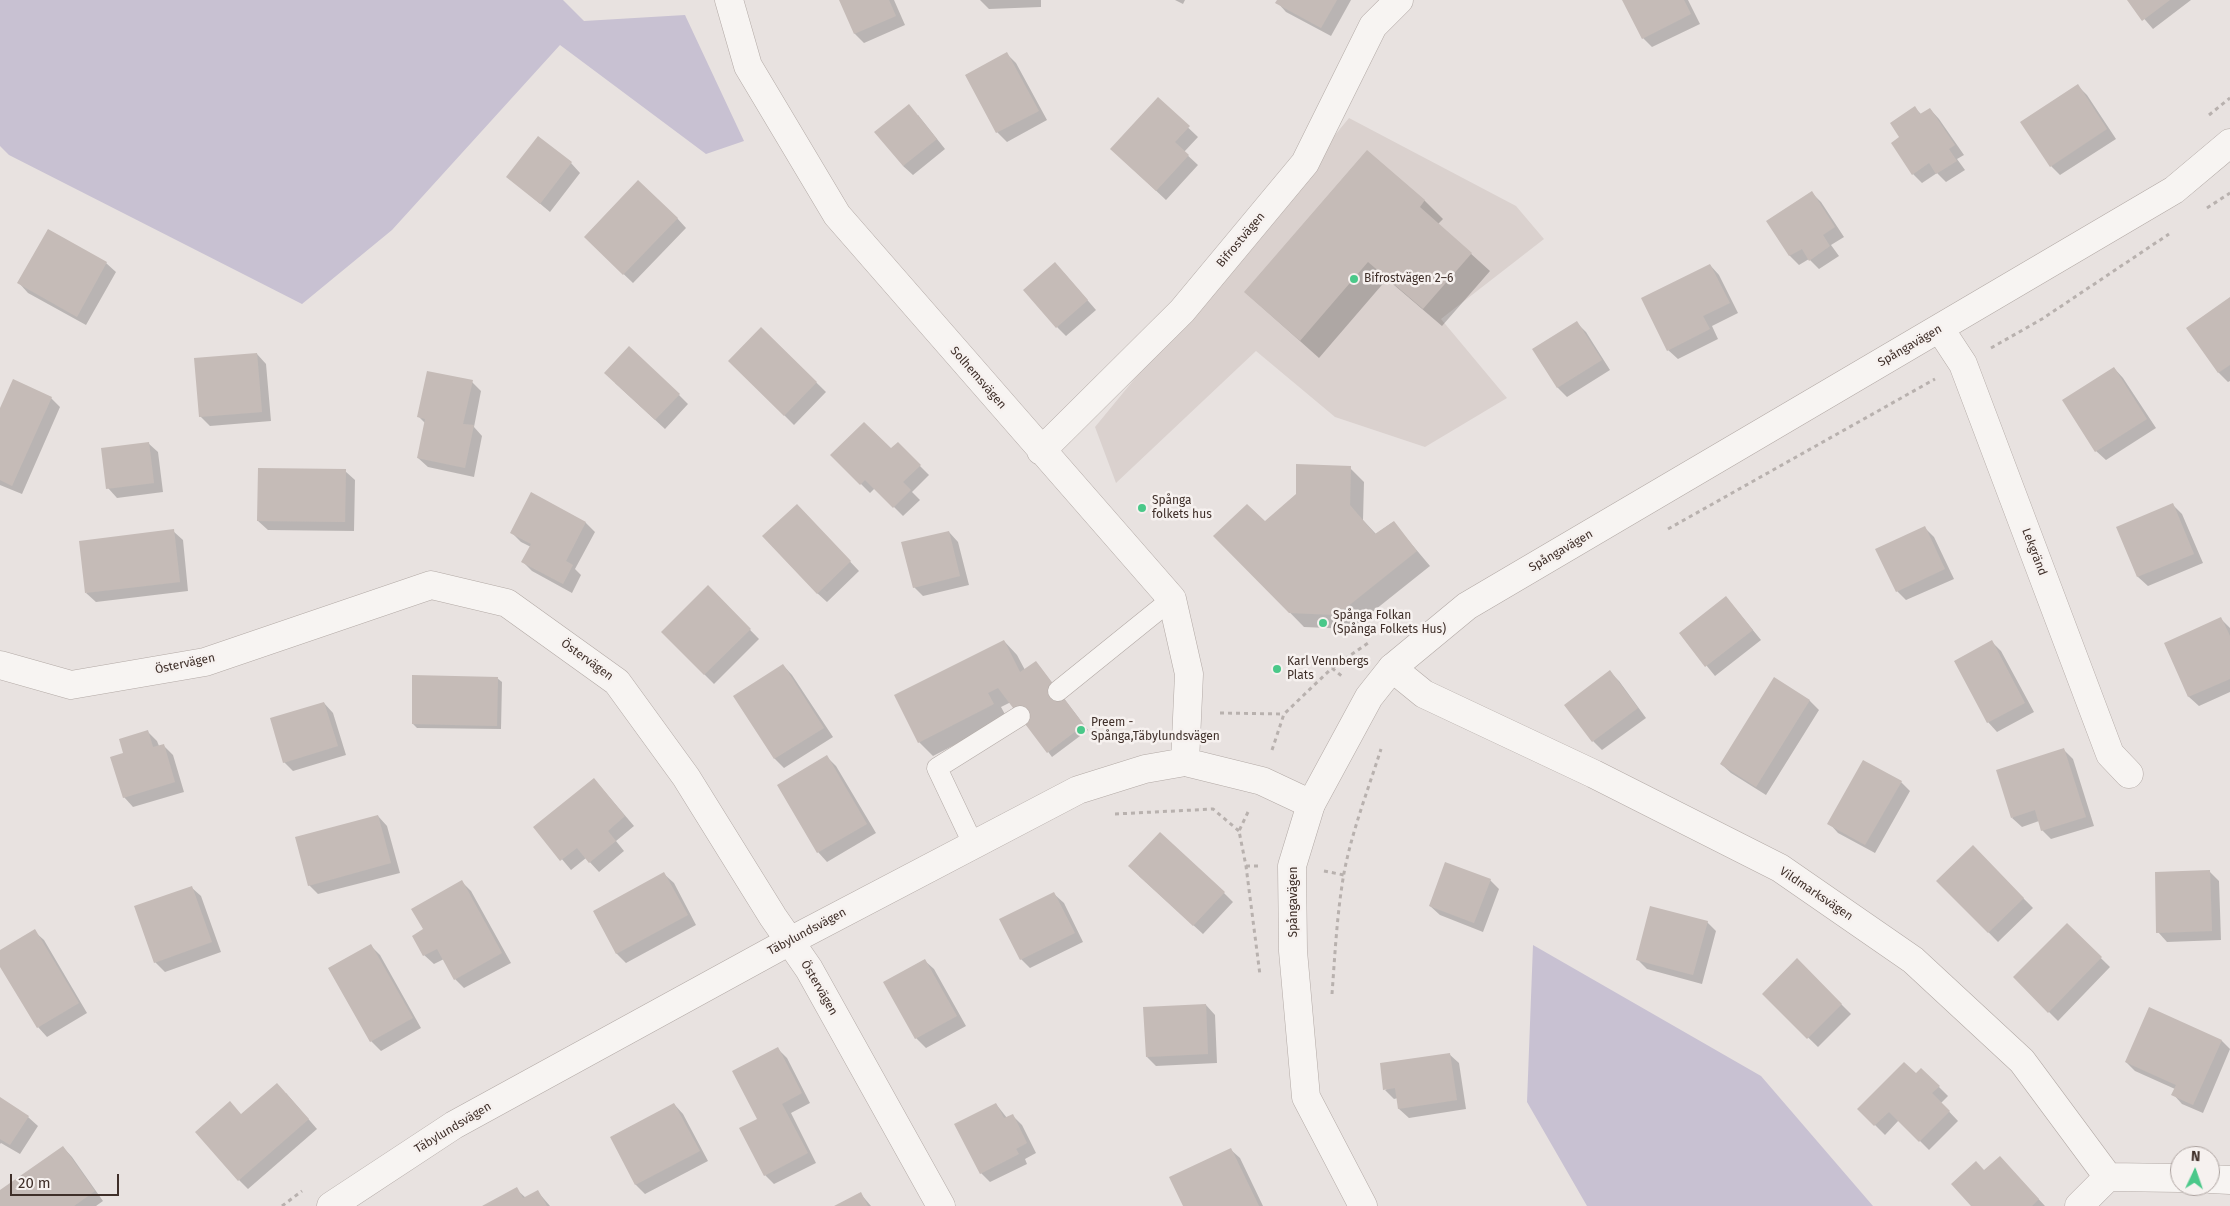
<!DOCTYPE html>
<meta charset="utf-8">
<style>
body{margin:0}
#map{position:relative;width:2230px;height:1206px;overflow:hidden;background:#e8e2e0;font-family:"Fira Sans",sans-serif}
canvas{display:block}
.north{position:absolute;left:2170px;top:1146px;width:50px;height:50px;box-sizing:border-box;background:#f6f1ef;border:1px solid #ada3a0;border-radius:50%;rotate:3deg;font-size:14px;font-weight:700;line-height:20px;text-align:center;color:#3f2f29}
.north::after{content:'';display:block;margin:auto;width:18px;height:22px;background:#4ac889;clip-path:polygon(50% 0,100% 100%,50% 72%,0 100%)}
.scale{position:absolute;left:10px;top:1174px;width:109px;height:22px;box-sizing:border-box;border:2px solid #3f2f29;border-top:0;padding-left:6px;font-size:15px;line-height:18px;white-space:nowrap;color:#3f2f29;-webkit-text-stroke:4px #f6f1ef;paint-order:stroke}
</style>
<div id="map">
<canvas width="2230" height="1206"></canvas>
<div class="north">N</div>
<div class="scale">20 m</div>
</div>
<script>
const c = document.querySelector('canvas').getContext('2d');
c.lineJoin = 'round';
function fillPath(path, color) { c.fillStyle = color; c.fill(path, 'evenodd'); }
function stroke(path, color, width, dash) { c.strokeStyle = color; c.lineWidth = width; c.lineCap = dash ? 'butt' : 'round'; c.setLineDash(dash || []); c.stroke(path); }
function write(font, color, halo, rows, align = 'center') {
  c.font = font + ' "Fira Sans",sans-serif'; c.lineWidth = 5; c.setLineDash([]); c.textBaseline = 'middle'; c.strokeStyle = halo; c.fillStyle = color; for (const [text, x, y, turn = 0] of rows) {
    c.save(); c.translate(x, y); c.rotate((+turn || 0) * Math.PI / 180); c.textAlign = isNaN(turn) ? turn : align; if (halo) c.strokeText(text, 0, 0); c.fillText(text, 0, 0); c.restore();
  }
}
const built = new Path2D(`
 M 1349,118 L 1516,206 L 1544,239 L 1441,319 L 1507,398 L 1425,447 L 1335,417 L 1256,351 L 1116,483 L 1095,427 Z`);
const green = new Path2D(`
 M 0,0 L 563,0 L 584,21 L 685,15 L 744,141 L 706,154 L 560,45 L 392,230 L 302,304 L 9,155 L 0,146 Z
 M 1533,945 L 1761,1076 L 1873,1206 L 1587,1206 L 1527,1102 Z`);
const shadow = new Path2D(`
 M 840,0 L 894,0 L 905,25 L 864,43 L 855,34 Z
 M 980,0 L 1041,0 L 1041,7 L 989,9 Z
 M 1175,0 L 1185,0 L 1183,4 Z
 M 1278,0 L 1351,0 L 1331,36 L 1286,12 L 1277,2 Z
 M 1624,0 L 1688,0 L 1700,24 L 1652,47 L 1643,38 Z
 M 2128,0 L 2191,0 L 2153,29 Z
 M 1007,54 L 1016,63 L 1047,120 L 1007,142 L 997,132 L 966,75 Z
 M 2078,86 L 2087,95 L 2116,139 L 2060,175 L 2051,166 Z
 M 1158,99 L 1198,137 L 1184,152 L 1198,165 L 1166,200 L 1121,158 Z
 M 1915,108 L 1922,115 L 1930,109 L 1939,119 L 1964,155 L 1957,159 L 1965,170 L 1946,182 L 1937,173 L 1922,183 L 1913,174 L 1901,137 Z
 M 918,115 L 945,149 L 913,175 L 903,166 Z
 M 1367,151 L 1425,201 L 1443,219 L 1438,224 L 1490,271 L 1442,326 L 1387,279 L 1319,358 L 1245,292 Z
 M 571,163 L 580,173 L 550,212 L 508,177 Z
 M 1812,193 L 1821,202 L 1844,237 L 1831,245 L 1839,256 L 1819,269 L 1809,259 L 1799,265 L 1790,256 L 1768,221 Z
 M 677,218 L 686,228 L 633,283 L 594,246 Z
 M 48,230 L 106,263 L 116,272 L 86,325 L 28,293 L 19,283 Z
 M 1710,265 L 1719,275 L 1738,313 L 1712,326 L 1718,339 L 1678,359 L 1668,350 Z
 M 1064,273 L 1096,310 L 1066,336 L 1057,327 Z
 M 2230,299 L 2230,381 L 2228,382 L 2219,373 L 2188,328 Z
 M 1577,323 L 1586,332 L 1610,370 L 1567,397 L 1558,388 L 1534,349 Z
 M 761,328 L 826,392 L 794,425 L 730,361 Z
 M 257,354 L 266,364 L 271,421 L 210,426 L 200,416 Z
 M 2114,368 L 2123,378 L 2156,428 L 2106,460 L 2096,451 Z
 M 472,382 L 481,391 L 474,427 L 482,436 L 474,477 L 428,467 L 418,458 L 426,424 L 419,417 Z
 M 615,383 L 679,395 L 688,404 L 665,429 Z
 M 51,398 L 60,407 L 22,494 L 0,485 L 0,411 Z
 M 148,443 L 158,452 L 163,492 L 117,498 L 108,488 Z
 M 898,444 L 929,475 L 912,492 L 920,500 L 903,516 L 875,488 L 870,493 L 832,455 L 891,450 Z
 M 1350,468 L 1364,482 L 1363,520 L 1376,534 L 1393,522 L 1430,566 L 1351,629 L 1304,627 L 1215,536 L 1265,522 Z
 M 345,471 L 355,480 L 354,531 L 268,530 L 258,521 Z
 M 531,494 L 586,523 L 595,532 L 575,569 L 581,575 L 572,593 L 532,571 L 523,562 L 531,547 L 521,542 L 511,532 Z
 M 2172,504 L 2182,514 L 2203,563 L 2148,586 L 2138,577 L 2118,528 Z
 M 806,515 L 859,571 L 827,602 L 817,593 Z
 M 1925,528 L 1934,537 L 1954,579 L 1906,600 L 1897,591 Z
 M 173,531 L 183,540 L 188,591 L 96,602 L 86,593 Z
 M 949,532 L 958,542 L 969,585 L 923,596 L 914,587 Z
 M 708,587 L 759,639 L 714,684 L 662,632 Z
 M 1726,597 L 1761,640 L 1715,676 L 1680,633 Z
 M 2221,619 L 2230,628 L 2230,692 L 2199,706 L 2189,697 L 2165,644 Z
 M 1004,641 L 1017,655 L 1025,670 L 1040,667 L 1088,730 L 1052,757 L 1011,702 L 1001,707 L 1007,718 L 933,756 L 919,742 Z
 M 1992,642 L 2001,651 L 2034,712 L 1997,732 L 1988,722 Z
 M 783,665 L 792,675 L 833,737 L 784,768 L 775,759 L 734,696 Z
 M 1610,672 L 1619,681 L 1646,718 L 1602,750 L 1593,741 Z
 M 497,678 L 502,682 L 501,729 L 417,728 L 413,724 Z
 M 1775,679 L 1810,701 L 1819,710 L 1766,795 L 1731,773 L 1721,764 Z
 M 324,703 L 333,713 L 346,755 L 293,771 L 284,762 Z
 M 148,732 L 157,741 L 159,746 L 163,745 L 173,755 L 184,792 L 133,807 L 124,797 L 125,753 Z
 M 2064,750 L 2073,759 L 2094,826 L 2051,839 L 2042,830 L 2039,821 L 2022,827 L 2012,818 Z
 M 826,756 L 836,766 L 876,833 L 827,862 L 818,852 Z
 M 594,779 L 634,826 L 616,841 L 624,851 L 599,872 L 586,858 L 571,870 L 535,827 Z
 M 1901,782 L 1910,791 L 1875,853 L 1838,833 L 1829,823 Z
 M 378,816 L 387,826 L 400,873 L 318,894 L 309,885 Z
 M 1973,847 L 2033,908 L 1998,942 L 1938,881 Z
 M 2210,872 L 2219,881 L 2221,940 L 2167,942 L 2158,932 Z
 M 664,874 L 674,883 L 696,925 L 626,963 L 617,954 L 594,912 Z
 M 1139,876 L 1224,893 L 1233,902 L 1203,934 Z
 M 1490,880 L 1499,889 L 1483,932 L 1440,915 L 1430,906 Z
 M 462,882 L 471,891 L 511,963 L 464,988 L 455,979 L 444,959 L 434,964 L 424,955 L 425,930 Z
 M 191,887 L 201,896 L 221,952 L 165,972 L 155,962 Z
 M 1054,894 L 1064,903 L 1083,942 L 1030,968 L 1021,959 Z
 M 1707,922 L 1716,931 L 1702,984 L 1647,969 L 1638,960 Z
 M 2067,925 L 2110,967 L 2058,1021 L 2014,977 Z
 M 34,931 L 44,940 L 87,1013 L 47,1037 L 38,1027 L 0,964 L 0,952 Z
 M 371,946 L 380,955 L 421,1028 L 381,1051 L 371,1041 Z
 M 924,960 L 934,969 L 966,1026 L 926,1048 L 916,1038 L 885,983 Z
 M 1797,960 L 1851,1014 L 1818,1047 L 1763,994 Z
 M 1206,1005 L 1215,1015 L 1217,1063 L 1156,1066 L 1147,1057 Z
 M 2150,1009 L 2222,1041 L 2230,1049 L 2203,1113 L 2182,1104 L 2173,1094 L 2175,1089 L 2135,1071 L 2126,1062 Z
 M 778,1049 L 787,1058 L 810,1103 L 791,1113 L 816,1163 L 774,1184 L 765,1175 L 759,1119 Z
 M 1449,1054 L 1459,1063 L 1466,1109 L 1409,1118 L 1399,1109 L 1398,1098 L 1394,1099 L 1385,1090 Z
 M 1921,1069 L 1948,1096 L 1941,1103 L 1958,1121 L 1929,1150 L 1899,1120 L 1885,1135 L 1859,1109 L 1916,1075 Z
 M 286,1093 L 317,1129 L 248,1189 L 239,1180 L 242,1115 Z
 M 0,1099 L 28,1117 L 38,1126 L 20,1154 L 1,1143 L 0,1144 Z
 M 674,1104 L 683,1114 L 708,1161 L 645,1194 L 636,1185 L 611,1137 Z
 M 996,1104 L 1007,1118 L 1012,1115 L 1022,1125 L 1036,1153 L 1025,1159 L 1027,1164 L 990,1182 L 981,1173 Z
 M 63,1147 L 72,1157 L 103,1201 L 96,1206 L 1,1206 L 0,1192 Z
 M 1230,1149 L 1240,1158 L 1263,1206 L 1184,1206 Z
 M 2009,1167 L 2045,1206 L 1972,1206 L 1984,1172 Z
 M 516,1189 L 526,1198 L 538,1192 L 550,1206 L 484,1206 Z
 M 860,1193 L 871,1206 L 836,1206 Z`);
const building = new Path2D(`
 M 839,0 L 889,0 L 896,16 L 854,34 Z
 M 1277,0 L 1337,0 L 1321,28 L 1275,3 Z
 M 1622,0 L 1684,0 L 1691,14 L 1642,39 Z
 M 2127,0 L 2170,0 L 2142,21 Z
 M 1007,52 L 1039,111 L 996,133 L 965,75 Z
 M 2078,84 L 2107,129 L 2050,167 L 2020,122 Z
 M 1158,97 L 1190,126 L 1175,142 L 1189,155 L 1156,191 L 1110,149 Z
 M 909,104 L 937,139 L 903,166 L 874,132 Z
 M 1915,106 L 1920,114 L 1930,108 L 1955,145 L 1949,149 L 1957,161 L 1936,174 L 1929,163 L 1912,175 L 1891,143 L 1899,137 L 1890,123 Z
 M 538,136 L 572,162 L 540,204 L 506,177 Z
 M 1367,150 L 1425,200 L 1420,207 L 1472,253 L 1423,309 L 1368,262 L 1300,341 L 1244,292 Z
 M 638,180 L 678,218 L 623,275 L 584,237 Z
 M 1812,191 L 1835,227 L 1823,235 L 1830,246 L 1809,261 L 1802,249 L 1789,256 L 1766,221 Z
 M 48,229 L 107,262 L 77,317 L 17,283 Z
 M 1055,262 L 1088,300 L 1056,328 L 1023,290 Z
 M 1710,264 L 1730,303 L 1703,316 L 1710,329 L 1667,351 L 1641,298 Z
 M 2230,297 L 2230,365 L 2218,373 L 2186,328 Z
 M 1577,321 L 1602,360 L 1557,388 L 1532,349 Z
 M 761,327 L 817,382 L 784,416 L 728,361 Z
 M 629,346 L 680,394 L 655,420 L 604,373 Z
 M 257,353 L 262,412 L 199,417 L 194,358 Z
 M 2114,367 L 2147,419 L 2095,452 L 2062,400 Z
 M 427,371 L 473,380 L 463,424 L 474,425 L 465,468 L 417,458 L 425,419 L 417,417 Z
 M 13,379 L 52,397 L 12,486 L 0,480 L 0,408 Z
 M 864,422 L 891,448 L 898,442 L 921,465 L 903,482 L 911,490 L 893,508 L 865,480 L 860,485 L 830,455 Z
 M 149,442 L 154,483 L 106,489 L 101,448 Z
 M 1296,464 L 1351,466 L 1350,505 L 1375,534 L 1394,521 L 1417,551 L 1337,615 L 1289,613 L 1213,536 L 1247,504 L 1265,521 L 1296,494 Z
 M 258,468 L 346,469 L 345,522 L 257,521 Z
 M 531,492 L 586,522 L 566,561 L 573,565 L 563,584 L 521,562 L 531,544 L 510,533 Z
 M 2173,503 L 2194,554 L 2137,577 L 2116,527 Z
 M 797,504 L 851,561 L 817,594 L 762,536 Z
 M 1925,526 L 1945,569 L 1896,592 L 1875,549 Z
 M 174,529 L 180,582 L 85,593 L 79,541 Z
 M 949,531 L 960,576 L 913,588 L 901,542 Z
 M 708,585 L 751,629 L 704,675 L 661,632 Z
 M 1726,596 L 1753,630 L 1705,667 L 1679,633 Z
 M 2221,617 L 2230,636 L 2230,679 L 2188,697 L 2164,643 Z
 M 1004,640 L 1020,672 L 1036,661 L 1084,725 L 1047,753 L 998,688 L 988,693 L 994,704 L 918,743 L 894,695 Z
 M 1992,640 L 2025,703 L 1987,723 L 1954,661 Z
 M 783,664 L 824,728 L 774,759 L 733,696 Z
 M 1610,670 L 1638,708 L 1592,742 L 1564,705 Z
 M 412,675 L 498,677 L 497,726 L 412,724 Z
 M 1774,677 L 1810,700 L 1756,787 L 1720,764 Z
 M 324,702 L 338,746 L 283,763 L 270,718 Z
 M 148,730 L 153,747 L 164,744 L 175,782 L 123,798 L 110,757 L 123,753 L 119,739 Z
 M 2064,748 L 2086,817 L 2041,831 L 2035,810 L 2011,818 L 1996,770 Z
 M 827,755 L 867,824 L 817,853 L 777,785 Z
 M 1863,760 L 1902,781 L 1865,845 L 1827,824 Z
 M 594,778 L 625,816 L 608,831 L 616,841 L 589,863 L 577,848 L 560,861 L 533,827 Z
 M 378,815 L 391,863 L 308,886 L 295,837 Z
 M 1160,832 L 1225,892 L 1193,926 L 1128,866 Z
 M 1973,845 L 2024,898 L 1988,933 L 1936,881 Z
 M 1445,862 L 1491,879 L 1474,923 L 1429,906 Z
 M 2210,870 L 2212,931 L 2156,933 L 2155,872 Z
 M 664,872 L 688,915 L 616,954 L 593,911 Z
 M 462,880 L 502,953 L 454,980 L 437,949 L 423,956 L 412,936 L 423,929 L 411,909 Z
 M 192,886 L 212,942 L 154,963 L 134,906 Z
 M 1054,892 L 1075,933 L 1020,960 L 999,919 Z
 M 1650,906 L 1708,921 L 1693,975 L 1636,960 Z
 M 2067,923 L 2102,957 L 2048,1013 L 2013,977 Z
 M 35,929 L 79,1003 L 37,1028 L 0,967 L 0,950 Z
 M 371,944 L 413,1018 L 370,1042 L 328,968 Z
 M 1797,958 L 1842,1004 L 1807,1039 L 1762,994 Z
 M 925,959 L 957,1016 L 915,1039 L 883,982 Z
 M 1206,1004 L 1208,1054 L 1146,1057 L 1143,1007 Z
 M 2149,1007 L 2222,1040 L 2193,1105 L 2171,1095 L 2176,1085 L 2125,1062 Z
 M 778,1047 L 802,1093 L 782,1104 L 808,1153 L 764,1176 L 739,1128 L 757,1119 L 732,1071 Z
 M 1450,1053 L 1457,1100 L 1398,1109 L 1395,1088 L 1383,1090 L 1380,1063 Z
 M 1904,1062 L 1916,1073 L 1921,1068 L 1940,1086 L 1932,1093 L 1950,1111 L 1919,1142 L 1889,1112 L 1874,1126 L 1857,1109 Z
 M 277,1083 L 309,1119 L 238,1181 L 195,1132 L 230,1101 L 241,1114 Z
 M 0,1097 L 29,1116 L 10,1145 L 0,1139 Z
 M 674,1103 L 700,1151 L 635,1185 L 610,1137 Z
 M 996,1103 L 1004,1118 L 1013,1114 L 1027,1143 L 1016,1149 L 1019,1154 L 980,1174 L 954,1124 Z
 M 63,1146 L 95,1191 L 74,1206 L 0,1206 L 0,1190 Z
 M 1231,1148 L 1259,1206 L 1183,1206 L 1169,1177 Z
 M 2000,1156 L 2039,1199 L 2032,1206 L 1971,1206 L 1951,1184 L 1976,1161 L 1984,1170 Z
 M 517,1187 L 523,1198 L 538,1190 L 547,1206 L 482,1206 Z
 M 861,1192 L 868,1206 L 834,1206 Z`);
const path = new Path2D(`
 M 2209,115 L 2230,98
 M 2207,208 L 2230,193
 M 1991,348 L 2042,319 L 2169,234
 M 1668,529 L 1935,379
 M 1332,668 L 1344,678
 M 1220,713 L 1284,714
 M 1272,750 L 1284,714 L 1332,668 L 1368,643
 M 1248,812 L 1239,831 L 1246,866 L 1260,975
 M 1115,814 L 1213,809 L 1239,831
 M 1246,866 L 1261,866
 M 1324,871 L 1344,875
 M 1332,994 C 1335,954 1337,913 1344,873 C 1352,831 1368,790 1381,749
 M 282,1206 L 302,1191`);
const service = new Path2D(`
 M 1058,691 L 1172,599
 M 974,846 L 937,768 L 1020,716`);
const minor = new Path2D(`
 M 729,0 L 748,66 L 837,215 L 1172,599 L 1189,674 L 1185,762
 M 1940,329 L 1963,364 L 2110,754 L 2129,774
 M 1041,451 L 1182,311 L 1305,163 L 1373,26 L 1399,0
 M 0,665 L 71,685 L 205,662 L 431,585 L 507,603 L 617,682 L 686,777 L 773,917 L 809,969 L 941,1206
 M 1392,668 L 1424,694 L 1594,774 L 1780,868 L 1913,960 L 2022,1061 L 2108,1177
 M 2108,1177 L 2180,1178
 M 2210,1179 L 2230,1180
 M 331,1206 L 454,1125 L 790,941 L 1078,790 L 1145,769 L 1185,762 L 1262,781 L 1311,804
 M 2079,1206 L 2108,1177`);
const tertiary = new Path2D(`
 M 1363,1206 L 1306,1097 L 1293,951 L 1292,866 L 1311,804 L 1369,697 L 1392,668 L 1467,606 L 2174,190 L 2230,143`);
const markers = [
 [1354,279,5,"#4ac889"],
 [1142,508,5,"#4ac889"],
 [1323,623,5,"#4ac889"],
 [1277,669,5,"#4ac889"],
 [1081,730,5,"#4ac889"]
];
const streetNames = [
 ["Bifrostvägen",1241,240,-50],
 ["Spångavägen",1910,346,-30],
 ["Solhemsvägen",978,378,49],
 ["Spångavägen",1561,551,-30],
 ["Lekgränd",2034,552,69],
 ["Östervägen",587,660,36],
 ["Östervägen",185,664,-12],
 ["Vildmarksvägen",1816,894,34],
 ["Spångavägen",1294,902,-90],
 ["Täbylundsvägen",807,932,-28],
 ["Östervägen",819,988,60],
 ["Täbylundsvägen",453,1128,-31]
];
const poiNames = [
 ["Bifrostvägen 2–6",1364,279],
 ["Spånga",1152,501],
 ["folkets hus",1152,515],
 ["Spånga Folkan",1333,616],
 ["(Spånga Folkets Hus)",1333,630],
 ["Karl Vennbergs",1287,662],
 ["Plats",1287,676],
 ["Preem -",1091,723],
 ["Spånga,Täbylundsvägen",1091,737]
];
fillPath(built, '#dad1ce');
fillPath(green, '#c8c1d2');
fillPath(shadow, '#0003');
fillPath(building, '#c5bbb7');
stroke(service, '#b2a9a5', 21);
stroke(minor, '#b2a9a5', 29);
stroke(tertiary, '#b2a9a5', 29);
stroke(path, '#b8b1ae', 3, [4, 4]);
stroke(service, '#f7f4f2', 20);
stroke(minor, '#f7f4f2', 28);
stroke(tertiary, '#f7f4f2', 28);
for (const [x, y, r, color] of markers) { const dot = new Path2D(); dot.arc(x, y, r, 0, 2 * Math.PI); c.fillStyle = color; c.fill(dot); stroke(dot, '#f6f1ef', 2); }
write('12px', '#3f2f29', '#f6f1ef', streetNames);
write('12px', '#3f2f29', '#f6f1ef', poiNames, 'left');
</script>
